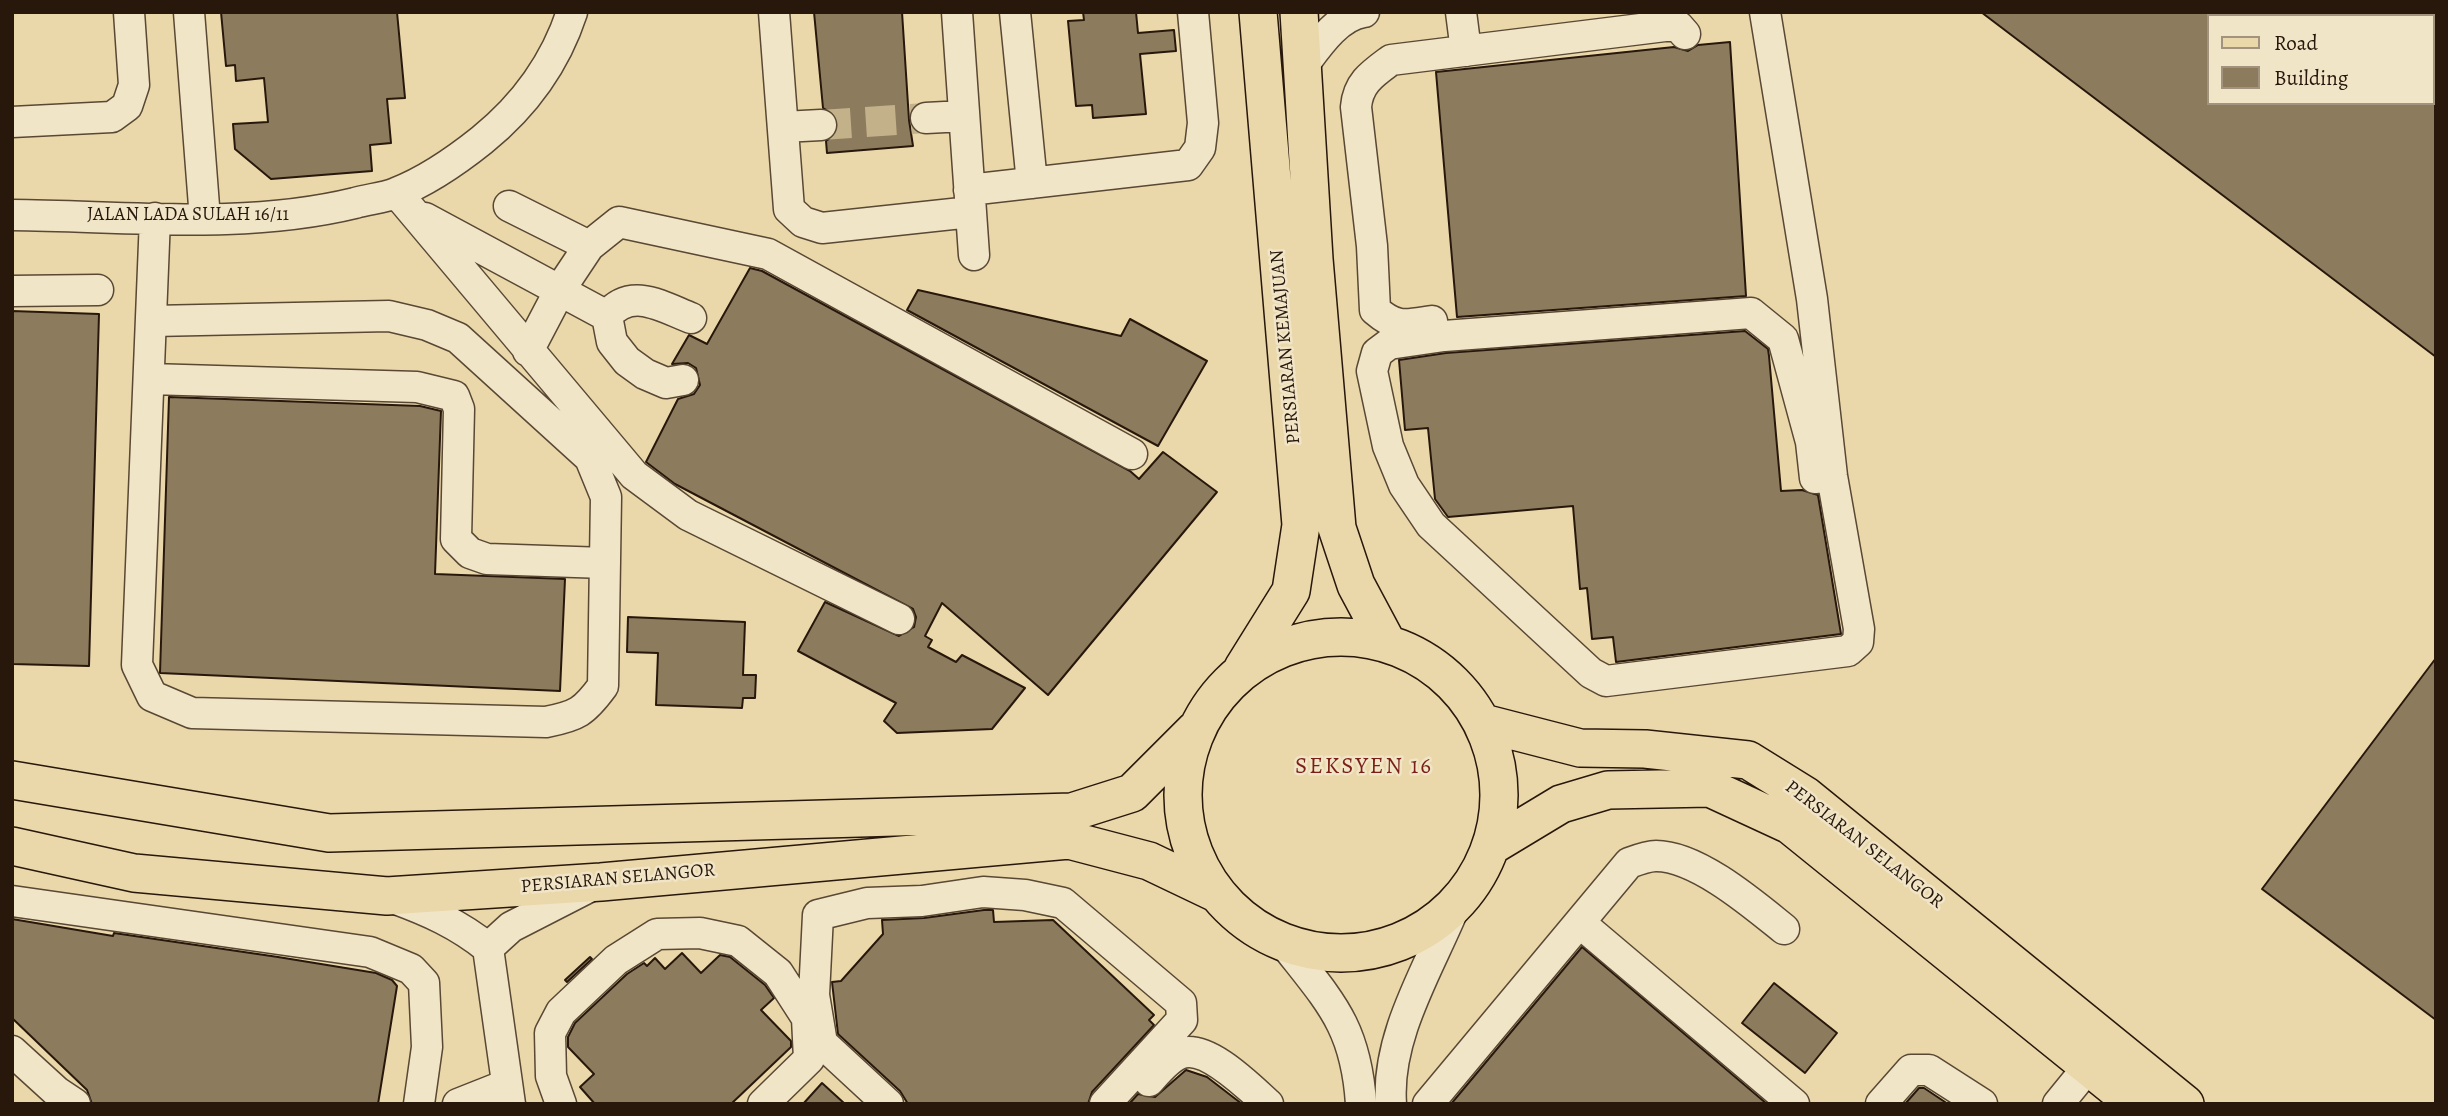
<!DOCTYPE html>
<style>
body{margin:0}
#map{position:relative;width:2448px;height:1116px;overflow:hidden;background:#ead7aa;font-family:Alegreya,serif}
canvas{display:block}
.frame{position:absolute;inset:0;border:14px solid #28180c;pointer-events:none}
.legend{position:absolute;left:2207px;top:14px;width:228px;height:91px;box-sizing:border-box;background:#f1e5c8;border:2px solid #a1937d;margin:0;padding:9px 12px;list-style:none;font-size:21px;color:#28180c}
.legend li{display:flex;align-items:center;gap:14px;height:35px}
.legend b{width:35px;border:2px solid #a1937d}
</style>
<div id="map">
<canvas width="2448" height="1116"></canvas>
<div class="frame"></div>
<ul class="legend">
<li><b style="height:9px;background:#ead7aa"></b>Road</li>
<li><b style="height:19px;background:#8d7b5e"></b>Building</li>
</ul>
</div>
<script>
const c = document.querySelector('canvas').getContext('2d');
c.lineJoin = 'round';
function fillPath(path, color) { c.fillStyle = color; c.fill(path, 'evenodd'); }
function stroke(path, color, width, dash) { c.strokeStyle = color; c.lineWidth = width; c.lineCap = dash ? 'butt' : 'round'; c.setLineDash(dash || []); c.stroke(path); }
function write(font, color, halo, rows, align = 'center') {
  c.font = font + ' Alegreya,serif'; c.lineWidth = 5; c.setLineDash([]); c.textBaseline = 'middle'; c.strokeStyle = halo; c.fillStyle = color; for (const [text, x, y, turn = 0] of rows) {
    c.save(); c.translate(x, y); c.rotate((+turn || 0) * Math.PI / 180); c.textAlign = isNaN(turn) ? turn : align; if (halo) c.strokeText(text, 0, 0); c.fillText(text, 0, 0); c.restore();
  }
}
const building = new Path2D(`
 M 221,12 L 397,12 L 405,98 L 387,99 L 391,143 L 370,145 L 372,171 L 271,179 L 235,149 L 233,124 L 268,122 L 264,78 L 236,81 L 235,65 L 226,66 Z
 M 814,12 L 902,12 L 909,120 L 913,146 L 827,153 L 826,141 L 836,134 L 838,123 L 835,115 L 823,108 Z
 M 1083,12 L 1136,12 L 1138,33 L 1174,30 L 1176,51 L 1140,54 L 1146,114 L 1093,118 L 1092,105 L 1076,106 L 1068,21 L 1084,20 Z
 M 1981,12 L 2208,12 L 2208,103 L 2436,103 L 2436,357 Z
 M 1730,42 L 1746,296 L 1457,317 L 1436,72 L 1674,47 L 1688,51 L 1698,45 Z
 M 750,268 L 762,271 L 1130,471 L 1139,479 L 1163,452 L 1217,492 L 1048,695 L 942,603 L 925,636 L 932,640 L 928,647 L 956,662 L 962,655 L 1025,688 L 992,729 L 897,733 L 884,721 L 896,703 L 798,651 L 825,602 L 899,636 L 914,627 L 916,617 L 913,609 L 675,484 L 646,462 L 678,399 L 694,394 L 700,385 L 696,368 L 688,363 L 672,364 L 689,335 L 707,344 Z
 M 918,290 L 1121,336 L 1130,319 L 1207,361 L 1158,446 L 907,310 Z
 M 12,311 L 99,314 L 89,666 L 12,664 Z
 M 1745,331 L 1768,349 L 1769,356 L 1781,491 L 1802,490 L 1818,495 L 1841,634 L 1616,662 L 1613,637 L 1592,639 L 1587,588 L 1580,589 L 1573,506 L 1448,517 L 1435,499 L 1428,428 L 1405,430 L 1399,360 L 1446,353 Z
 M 169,397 L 420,406 L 441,411 L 435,574 L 565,579 L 560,691 L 160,673 Z
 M 628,617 L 745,622 L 743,675 L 756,675 L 755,698 L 743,698 L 742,708 L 656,705 L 658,653 L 627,652 Z
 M 2436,658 L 2436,1020 L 2262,889 Z
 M 984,910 L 993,910 L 994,922 L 1053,920 L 1154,1015 L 1149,1020 L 1154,1025 L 1092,1092 L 1088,1104 L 908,1104 L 900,1091 L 838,1034 L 832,982 L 841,981 L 883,934 L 882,920 L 924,918 Z
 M 12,919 L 113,936 L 114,933 L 278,957 L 376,973 L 392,980 L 397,986 L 378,1104 L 92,1104 L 87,1090 L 12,1018 Z
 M 1582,947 L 1767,1104 L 1451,1104 Z
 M 682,953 L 701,973 L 720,955 L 730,957 L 765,985 L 774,998 L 761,1010 L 791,1041 L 791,1047 L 731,1104 L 595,1104 L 580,1087 L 594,1074 L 568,1047 L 568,1037 L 575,1023 L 627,974 L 644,963 L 647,966 L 655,958 L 665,969 Z
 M 590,957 L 592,959 L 567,982 L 565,980 Z
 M 1774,983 L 1837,1033 L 1805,1073 L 1742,1023 Z
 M 1186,1070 L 1207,1077 L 1242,1104 L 1129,1104 L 1138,1094 L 1155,1097 Z
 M 822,1083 L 845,1104 L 803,1104 Z
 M 1919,1088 L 1924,1088 L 1948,1104 L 1905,1104 Z`);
const minorTunnel = new Path2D(`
 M 821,125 L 926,118`);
const minor = new Path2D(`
 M 189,12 L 205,219
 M 774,12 L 789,209 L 803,222 L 822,228 L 971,212
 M 957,12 L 974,255
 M 1015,12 L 1032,183
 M 1461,12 L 1466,51
 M 1765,12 L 1812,299 L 1832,476 L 1859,629 L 1858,642 L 1848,651 L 1606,681 L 1591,673 L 1431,525 L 1404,485 L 1388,446 L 1372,371 L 1377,353 L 1389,344 L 1444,336 L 1751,313 L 1783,339 L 1811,442 L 1815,478 L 1832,476
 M 1302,67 C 1317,47 1337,16 1364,12
 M 926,118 L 964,116
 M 12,122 L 112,117 L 127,106 L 134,85 L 129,12
 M 783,127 L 821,125
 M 969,190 L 1188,165 L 1200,148 L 1203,123 L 1193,12
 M 397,193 L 634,475 L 688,515 L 899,619
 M 509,206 L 589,246
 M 12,215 C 126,216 244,230 355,203 C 369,199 384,198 396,193 C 427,181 457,160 482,140 C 524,106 555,64 572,12
 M 425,218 L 607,316 C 631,286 663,307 691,318
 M 12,291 L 98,290
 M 607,316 L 612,342 L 627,361 L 645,374 L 666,383 L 683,380
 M 153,321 L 389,316 L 427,325 L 458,338 L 590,458 L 606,497 L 603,686 C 584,712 577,716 546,722 L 192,713 L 152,696 L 137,665 L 155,218
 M 1432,321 C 1405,325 1397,329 1375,310 L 1372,246 L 1356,107 C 1358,83 1372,74 1391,60 L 1665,26 L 1678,26 L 1685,34
 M 528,351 L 561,288 L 589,246 L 619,222 L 768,254 L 1132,454
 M 150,379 L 417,387 L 454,396 L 459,409 L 456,539 L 470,553 L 487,559 L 605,563
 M 393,898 C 429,911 458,924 488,948 L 510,1104
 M 12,901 L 370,952 L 411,969 L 424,983 L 427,1047 L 419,1104
 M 1580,923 L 1794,1104
 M 1284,943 C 1330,1002 1356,1026 1361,1104
 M 488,948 L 511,927 L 589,887
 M 12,1051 L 57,1092 L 75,1104
 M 1149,1081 C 1158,1071 1169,1057 1182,1053 C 1208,1045 1250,1088 1268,1104
 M 458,1104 L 506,1085
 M 561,1104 L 551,1076 L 550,1033 L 561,1012 L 616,960 L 657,934 L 700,933 L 738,941 L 778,973 L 807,1018 L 809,1059 L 763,1104
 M 888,1104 L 822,1043 L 814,995 L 818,915 L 867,903 L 922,901 L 983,892 L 1025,895 L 1063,903 L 1181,1003 L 1182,1020 L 1105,1104
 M 1391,1104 C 1386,1037 1428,970 1453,910
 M 1428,1104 L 1629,863 C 1637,860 1648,856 1656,856 C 1697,856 1753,904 1784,929
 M 1881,1104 L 1911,1070 L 1929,1070 L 1982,1104
 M 2058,1104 L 2089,1066`);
const major = new Path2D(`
 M 1299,12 L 1314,259 L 1337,528 L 1356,585 L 1387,643
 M1183 795a158 158 0 1 1 316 0a158 158 0 1 1-316 0Z
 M 1243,668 L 1291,591 L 1301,525 L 1258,12
 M 1483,723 L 1580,748 L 1645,749 L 1748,760 L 1806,796 L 2185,1104
 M 12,780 L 329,833 L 1072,812 L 1132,793 L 1195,730
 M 1493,845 L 1561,804 L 1608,790 L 1710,788 L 1790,825 L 2135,1104
 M 12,846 L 134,873 L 387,896 L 601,882 L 1069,840 L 1149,861 L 1216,893`);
const streetNames = [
 ["JALAN LADA SULAH 16/11",188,215],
 ["PERSIARAN KEMAJUAN",1286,347,-95],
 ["PERSIARAN SELANGOR",1864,845,38],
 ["PERSIARAN SELANGOR",618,879,-5]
];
const quarterNames = [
 ["SEKSYEN 16",1364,767]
];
fillPath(building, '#8d7b5e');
stroke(building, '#28180c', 2);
stroke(minorTunnel, '#c3b18a', 30, [30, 15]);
stroke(minor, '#584834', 33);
stroke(major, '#28180c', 40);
stroke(minor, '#f1e5c8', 30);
stroke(major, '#ead7aa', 37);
write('19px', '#28180c', '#f1e5c8', streetNames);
c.letterSpacing = '2px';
write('23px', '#7a1f14', '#f1e5c8', quarterNames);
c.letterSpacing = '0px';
</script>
